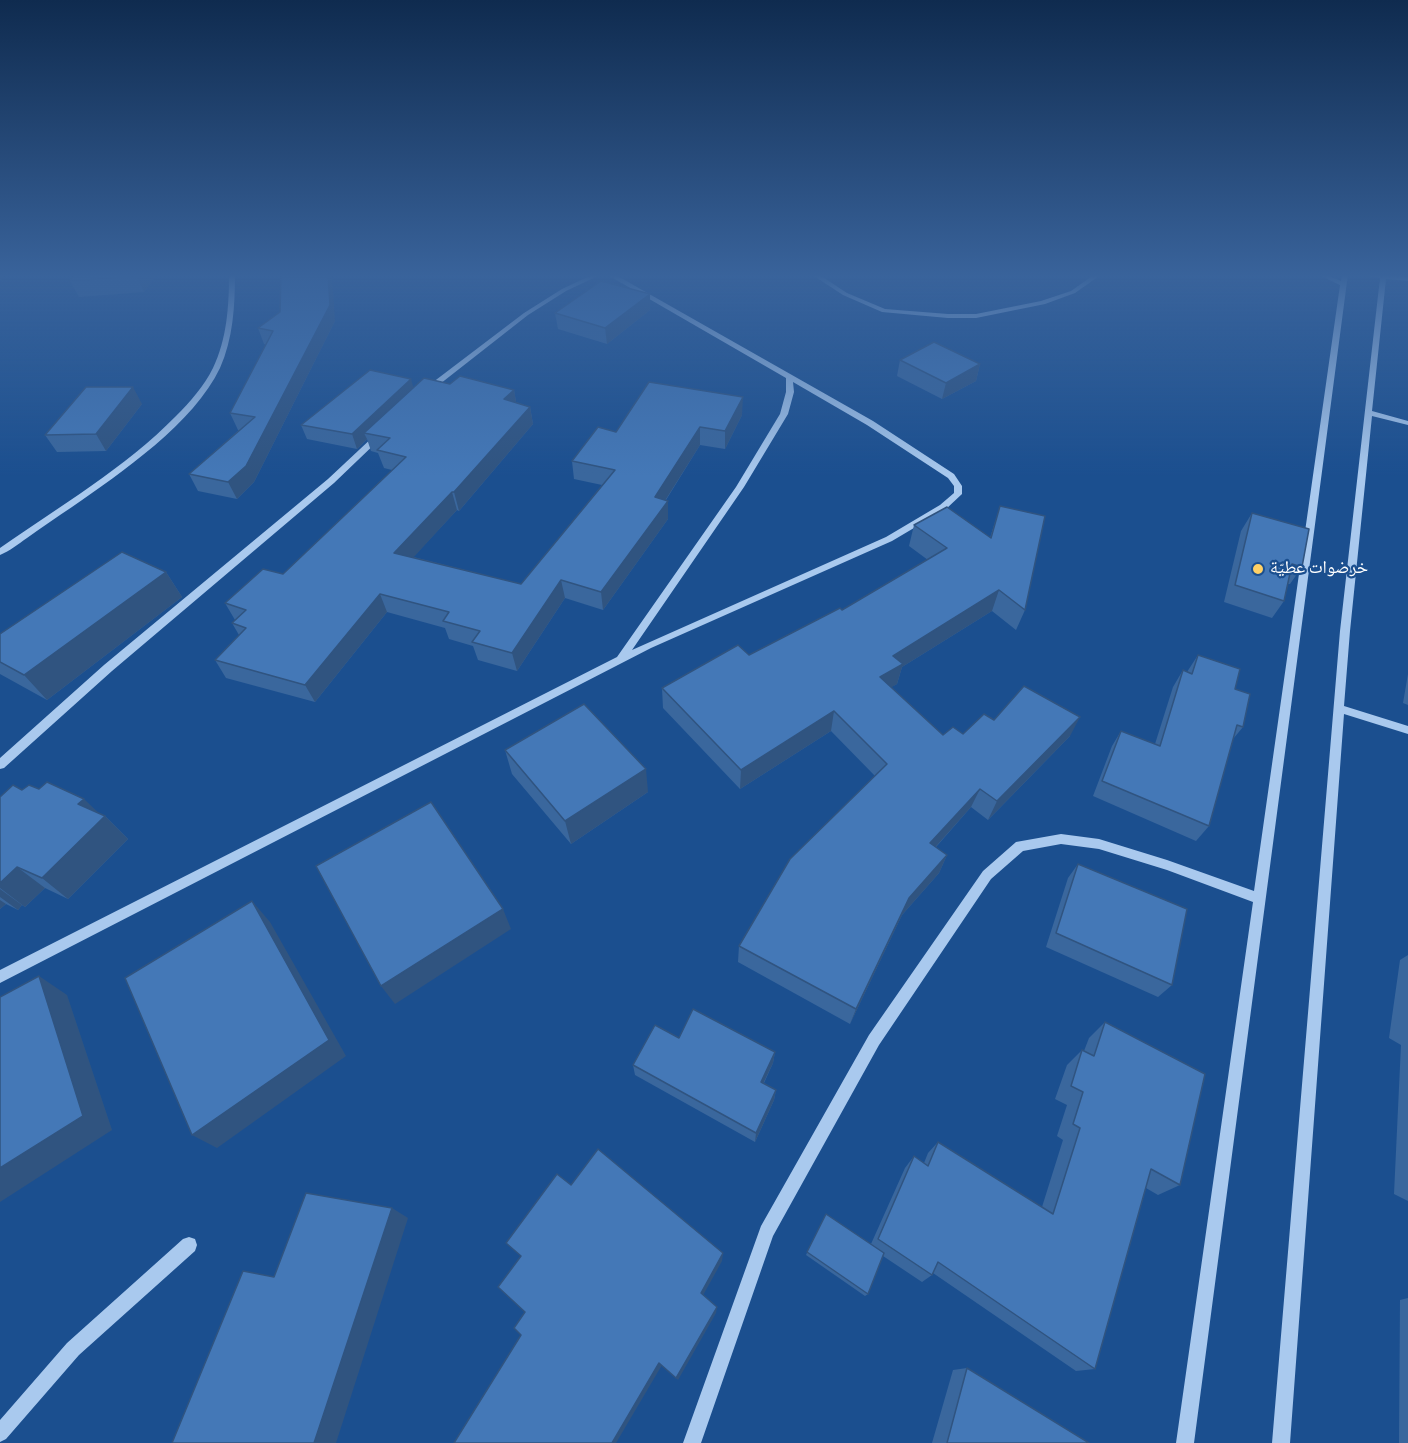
<!DOCTYPE html>
<meta charset="utf-8">
<style>
body{margin:0}
canvas{display:block;background:#1b4f8f}
</style>
<canvas width="1408" height="1443"></canvas>
<script>
const c = document.querySelector('canvas').getContext('2d');
c.lineJoin = 'round';
function fillPath(path, color) { c.fillStyle = color; c.fill(path, 'evenodd'); }
function stroke(path, color, width, dash) { c.strokeStyle = color; c.lineWidth = width; c.lineCap = dash ? 'butt' : 'round'; c.setLineDash(dash || []); c.stroke(path); }
function write(font, color, halo, rows, align = 'center') {
  c.font = font + ' "Source Sans 3","Noto Naskh Arabic",sans-serif'; c.lineWidth = 4.5; c.setLineDash([]); c.textBaseline = 'middle'; c.strokeStyle = halo; c.fillStyle = color; for (const [text, x, y, turn = 0] of rows) {
    c.save(); c.translate(x, y); c.rotate((+turn || 0) * Math.PI / 180); c.textAlign = isNaN(turn) ? turn : align; if (halo) c.strokeText(text, 0, 0); c.fillText(text, 0, 0); c.restore();
  }
}
const minor = new Path2D(`
 M 229,274 L 235,274 C 235,306 233,339 220,368 C 194,423 121,473 72,507 C 57,517 42,527 27,538 C 18,544 10,551 0,555 L 0,548 C 60,506 125,468 176,416 C 190,402 204,386 213,368 C 227,339 229,306 229,274 Z
 M 594,274 L 602,274 L 566,291 L 528,315 L 431,391 L 424,389 L 524,313 L 562,289 Z
 M 606,274 L 614,274 L 873,421 L 954,474 L 962,486 L 962,494 L 946,509 L 892,541 L 651,648 L 0,983 L 0,970 L 617,657 L 736,487 L 780,414 L 786,392 L 786,378 ZM 793,382 L 867,425 L 948,478 L 954,486 L 954,493 L 940,505 L 886,537 L 632,650 L 744,487 L 788,414 L 794,392 Z
 M 811,274 L 818,274 L 847,293 L 885,309 L 948,314 L 976,314 L 1041,301 L 1071,291 L 1095,274 L 1102,274 L 1075,293 L 1045,304 L 976,318 L 948,318 L 882,312 L 843,295 Z
 M 1317,274 L 1325,274 L 1341,281 L 1342,274 L 1348,274 L 1194,1443 L 1176,1443 L 1253,902 L 1167,870 L 1099,849 L 1061,844 L 1023,851 L 991,879 L 879,1045 L 773,1236 L 701,1443 L 683,1443 L 761,1226 L 869,1035 L 983,871 L 1016,842 L 1061,834 L 1099,839 L 1167,860 L 1254,891 L 1340,285 Z
 M 1350,274 L 1386,274 L 1408,277 L 1408,281 L 1386,279 L 1372,411 L 1408,421 L 1408,425 L 1372,416 L 1350,631 L 1344,706 L 1408,726 L 1408,734 L 1344,714 L 1290,1443 L 1272,1443 L 1340,631 L 1380,278 Z
 M 375,435 L 382,437 L 334,483 L 112,671 L 4,768 L 0,769 L 0,758 L 104,665 L 328,479 Z
 M 189,1237 L 195,1239 L 197,1245 L 195,1251 L 79,1355 L 6,1439 L 0,1442 L 0,1420 L 67,1343 L 183,1239 Z`);
const wall = new Path2D(`
 M 157,274 L 144,292 L 79,297 L 70,281 Z
 M 650,294 L 650,310 L 607,344 L 558,329 L 555,313 Z
 M 335,321 L 254,482 L 237,499 L 198,491 L 189,474 L 239,430 L 238,430 L 230,413 L 266,345 L 264,344 L 258,328 Z
 M 900,360 L 980,364 L 976,381 L 942,399 L 897,376 Z
 M 450,384 L 514,390 L 516,402 L 530,407 L 533,424 L 459,511 L 457,510 L 413,557 L 521,584 L 602,485 L 574,479 L 572,461 L 616,432 L 742,415 L 725,449 L 700,445 L 666,500 L 668,501 L 668,519 L 603,610 L 565,598 L 517,671 L 478,660 L 473,646 L 449,639 L 445,628 L 387,612 L 315,702 L 226,678 L 215,660 L 239,635 L 232,623 L 235,620 L 225,603 L 283,574 L 392,470 L 384,468 L 378,453 L 371,451 L 367,439 L 357,449 L 307,439 L 301,425 L 414,388 Z
 M 142,404 L 106,451 L 57,452 L 45,435 Z
 M 1000,506 L 1025,610 L 1016,630 L 992,611 L 902,667 L 897,684 L 891,687 L 943,735 L 963,734 L 994,720 L 1070,736 L 988,820 L 971,807 L 936,847 L 947,855 L 939,873 L 902,915 L 850,1024 L 738,962 L 739,946 L 875,776 L 831,731 L 740,789 L 663,708 L 662,688 L 749,655 L 842,610 L 928,560 L 909,546 L 914,525 L 990,538 Z
 M 1252,513 L 1302,567 L 1290,584 L 1288,584 L 1284,601 L 1272,618 L 1224,602 L 1241,531 Z
 M 166,572 L 182,597 L 47,700 L 0,674 L 0,634 Z
 M 1198,655 L 1235,689 L 1243,727 L 1233,739 L 1209,826 L 1196,841 L 1093,796 L 1112,746 L 1121,731 L 1155,744 L 1173,687 L 1183,670 L 1187,672 Z
 M 1408,674 L 1408,705 L 1403,703 Z
 M 505,750 L 648,792 L 571,844 L 512,774 Z
 M 22,790 L 99,813 L 105,816 L 128,839 L 68,899 L 45,888 L 25,907 L 22,905 L 18,910 L 6,904 L 0,909 L 0,797 Z
 M 1078,864 L 1172,985 L 1158,997 L 1046,947 L 1068,878 Z
 M 1408,955 L 1408,1201 L 1394,1194 L 1401,1045 L 1389,1038 L 1400,960 Z
 M 1105,1022 L 1180,1185 L 1158,1195 L 1146,1188 L 1095,1369 L 1076,1371 L 933,1273 L 932,1275 L 922,1282 L 883,1256 L 868,1294 L 865,1296 L 806,1255 L 826,1214 L 871,1244 L 905,1168 L 914,1156 L 924,1163 L 928,1153 L 938,1142 L 1042,1207 L 1063,1140 L 1057,1136 L 1067,1105 L 1055,1099 L 1067,1065 L 1082,1050 L 1084,1051 L 1089,1038 Z
 M 679,1038 L 775,1052 L 773,1063 L 764,1083 L 776,1090 L 774,1100 L 755,1142 L 635,1075 L 633,1065 Z
 M 1408,1298 L 1408,1443 L 1399,1443 L 1400,1300 Z
 M 967,1368 L 1089,1443 L 932,1443 L 953,1370 Z`);
const shadedWall = new Path2D(`
 M 0,274 L 7,274 L 0,281 Z
 M 138,274 L 157,274 L 144,292 L 137,276 Z
 M 328,274 L 332,274 L 335,321 L 254,482 L 237,499 L 228,482 Z
 M 650,294 L 650,310 L 607,344 L 605,328 Z
 M 980,364 L 976,381 L 942,399 L 946,383 Z
 M 411,379 L 415,393 L 364,433 L 367,439 L 357,449 L 352,434 Z
 M 133,387 L 142,404 L 106,451 L 96,434 Z
 M 514,390 L 517,407 L 504,399 Z
 M 743,397 L 742,415 L 725,449 L 725,431 Z
 M 530,407 L 533,424 L 459,511 L 454,492 Z
 M 700,427 L 700,445 L 656,515 L 655,497 Z
 M 452,492 L 457,510 L 401,571 L 394,553 Z
 M 668,501 L 668,519 L 603,610 L 601,592 Z
 M 166,572 L 182,597 L 47,700 L 24,675 Z
 M 561,580 L 565,598 L 517,671 L 512,653 Z
 M 999,590 L 992,611 L 902,667 L 897,684 L 875,697 L 880,677 L 893,656 Z
 M 380,594 L 387,612 L 315,702 L 305,685 Z
 M 834,711 L 831,731 L 740,789 L 741,770 Z
 M 1080,717 L 1070,736 L 988,820 L 997,801 Z
 M 646,769 L 648,792 L 571,844 L 565,821 Z
 M 980,789 L 971,807 L 923,861 L 930,843 Z
 M 84,799 L 104,818 L 105,816 L 128,839 L 68,899 L 42,878 L 78,804 Z
 M 947,855 L 939,873 L 902,915 L 850,1024 L 856,1009 L 909,898 Z
 M 17,867 L 45,888 L 25,907 L 0,888 L 0,883 Z
 M 0,889 L 22,905 L 18,910 L 0,897 Z
 M 0,900 L 6,904 L 0,909 Z
 M 252,901 L 270,922 L 346,1056 L 217,1148 L 192,1135 Z
 M 503,909 L 511,929 L 395,1004 L 381,986 Z
 M 39,976 L 67,995 L 112,1130 L 0,1202 L 0,1168 Z
 M 775,1052 L 773,1063 L 759,1092 L 761,1082 Z
 M 776,1090 L 774,1100 L 755,1142 L 756,1133 Z
 M 392,1208 L 408,1218 L 336,1443 L 314,1443 Z
 M 723,1253 L 722,1261 L 701,1299 L 701,1293 Z
 M 717,1307 L 716,1313 L 678,1380 L 676,1378 Z
 M 659,1363 L 662,1365 L 616,1443 L 612,1443 Z`);
const building = new Path2D(`
 M 75,274 L 138,274 L 137,276 L 70,281 Z
 M 281,274 L 328,274 L 330,305 L 246,466 L 228,482 L 189,474 L 255,417 L 230,413 L 273,331 L 258,328 L 280,312 Z
 M 601,281 L 650,294 L 605,328 L 555,313 Z
 M 934,342 L 980,364 L 946,383 L 900,360 Z
 M 370,370 L 411,379 L 352,434 L 301,425 Z
 M 460,376 L 514,390 L 504,399 L 530,407 L 454,492 L 452,492 L 394,553 L 521,584 L 615,470 L 572,461 L 598,427 L 616,432 L 649,382 L 743,397 L 725,431 L 700,427 L 655,497 L 668,501 L 601,592 L 561,580 L 512,653 L 472,642 L 480,631 L 443,621 L 449,612 L 380,594 L 305,685 L 215,660 L 246,628 L 232,623 L 246,610 L 225,603 L 263,569 L 283,574 L 406,457 L 377,450 L 390,438 L 364,433 L 424,378 L 450,384 Z
 M 86,387 L 133,387 L 96,434 L 45,435 Z
 M 1000,506 L 1045,516 L 1025,610 L 999,590 L 893,656 L 903,664 L 880,677 L 943,735 L 953,727 L 963,734 L 984,714 L 994,720 L 1024,686 L 1080,717 L 997,801 L 980,789 L 930,843 L 947,855 L 909,898 L 856,1009 L 739,946 L 790,859 L 887,764 L 834,711 L 741,770 L 662,688 L 738,645 L 749,655 L 840,608 L 842,610 L 947,548 L 914,525 L 947,507 L 991,538 Z
 M 1252,513 L 1309,529 L 1302,567 L 1292,564 L 1284,601 L 1235,585 Z
 M 122,552 L 166,572 L 24,675 L 0,662 L 0,634 Z
 M 1198,655 L 1240,669 L 1235,689 L 1250,694 L 1243,727 L 1237,725 L 1209,826 L 1102,781 L 1121,731 L 1160,746 L 1183,670 L 1192,674 Z
 M 584,704 L 646,769 L 565,821 L 505,750 Z
 M 47,782 L 84,799 L 78,804 L 105,816 L 42,878 L 17,867 L 0,883 L 0,797 L 13,785 L 22,790 L 29,785 L 39,789 Z
 M 431,802 L 503,909 L 381,986 L 316,866 Z
 M 1078,864 L 1187,909 L 1172,985 L 1056,933 Z
 M 252,901 L 329,1040 L 192,1135 L 125,978 Z
 M 39,976 L 83,1116 L 0,1168 L 0,997 Z
 M 693,1009 L 775,1052 L 761,1082 L 776,1090 L 756,1133 L 633,1065 L 655,1025 L 679,1038 Z
 M 1105,1022 L 1205,1074 L 1180,1185 L 1151,1169 L 1095,1369 L 938,1262 L 932,1275 L 878,1239 L 914,1156 L 928,1166 L 938,1142 L 1053,1214 L 1080,1128 L 1073,1124 L 1083,1092 L 1071,1086 L 1082,1050 L 1094,1056 Z
 M 598,1149 L 723,1253 L 701,1293 L 717,1307 L 676,1378 L 659,1363 L 612,1443 L 454,1443 L 521,1335 L 514,1328 L 525,1312 L 498,1287 L 521,1256 L 506,1243 L 557,1174 L 571,1185 Z
 M 306,1193 L 392,1208 L 314,1443 L 172,1443 L 243,1271 L 274,1277 Z
 M 826,1214 L 884,1253 L 868,1294 L 807,1252 Z
 M 967,1368 L 1089,1443 L 947,1443 Z`);
const markers = [
 [1258,569,6,"#ffd166"]
];
const poiNames = [
 ["خرضوات عطيّة",1270,569]
];
fillPath(minor, '#a9c9ee');
fillPath(wall, '#3a679d');
fillPath(shadedWall, '#305480');
fillPath(building, '#4478b7');
stroke(building, '#305480', 1.5);
const sky = c.createLinearGradient(0, 0, 0, 476);
sky.addColorStop(0, '#0f2b4f');
sky.addColorStop(0.58, '#39639b');
sky.addColorStop(1, '#39639b00');
c.fillStyle = sky;
c.fillRect(0, 0, 1408, 476);
for (const [x, y, r, color] of markers) { const dot = new Path2D(); dot.arc(x, y, r, 0, 2 * Math.PI); c.fillStyle = color; c.fill(dot); stroke(dot, '#1b4f8f', 2); }
write('18px', '#fff', '#1b4f8f', poiNames, 'left');
</script>
